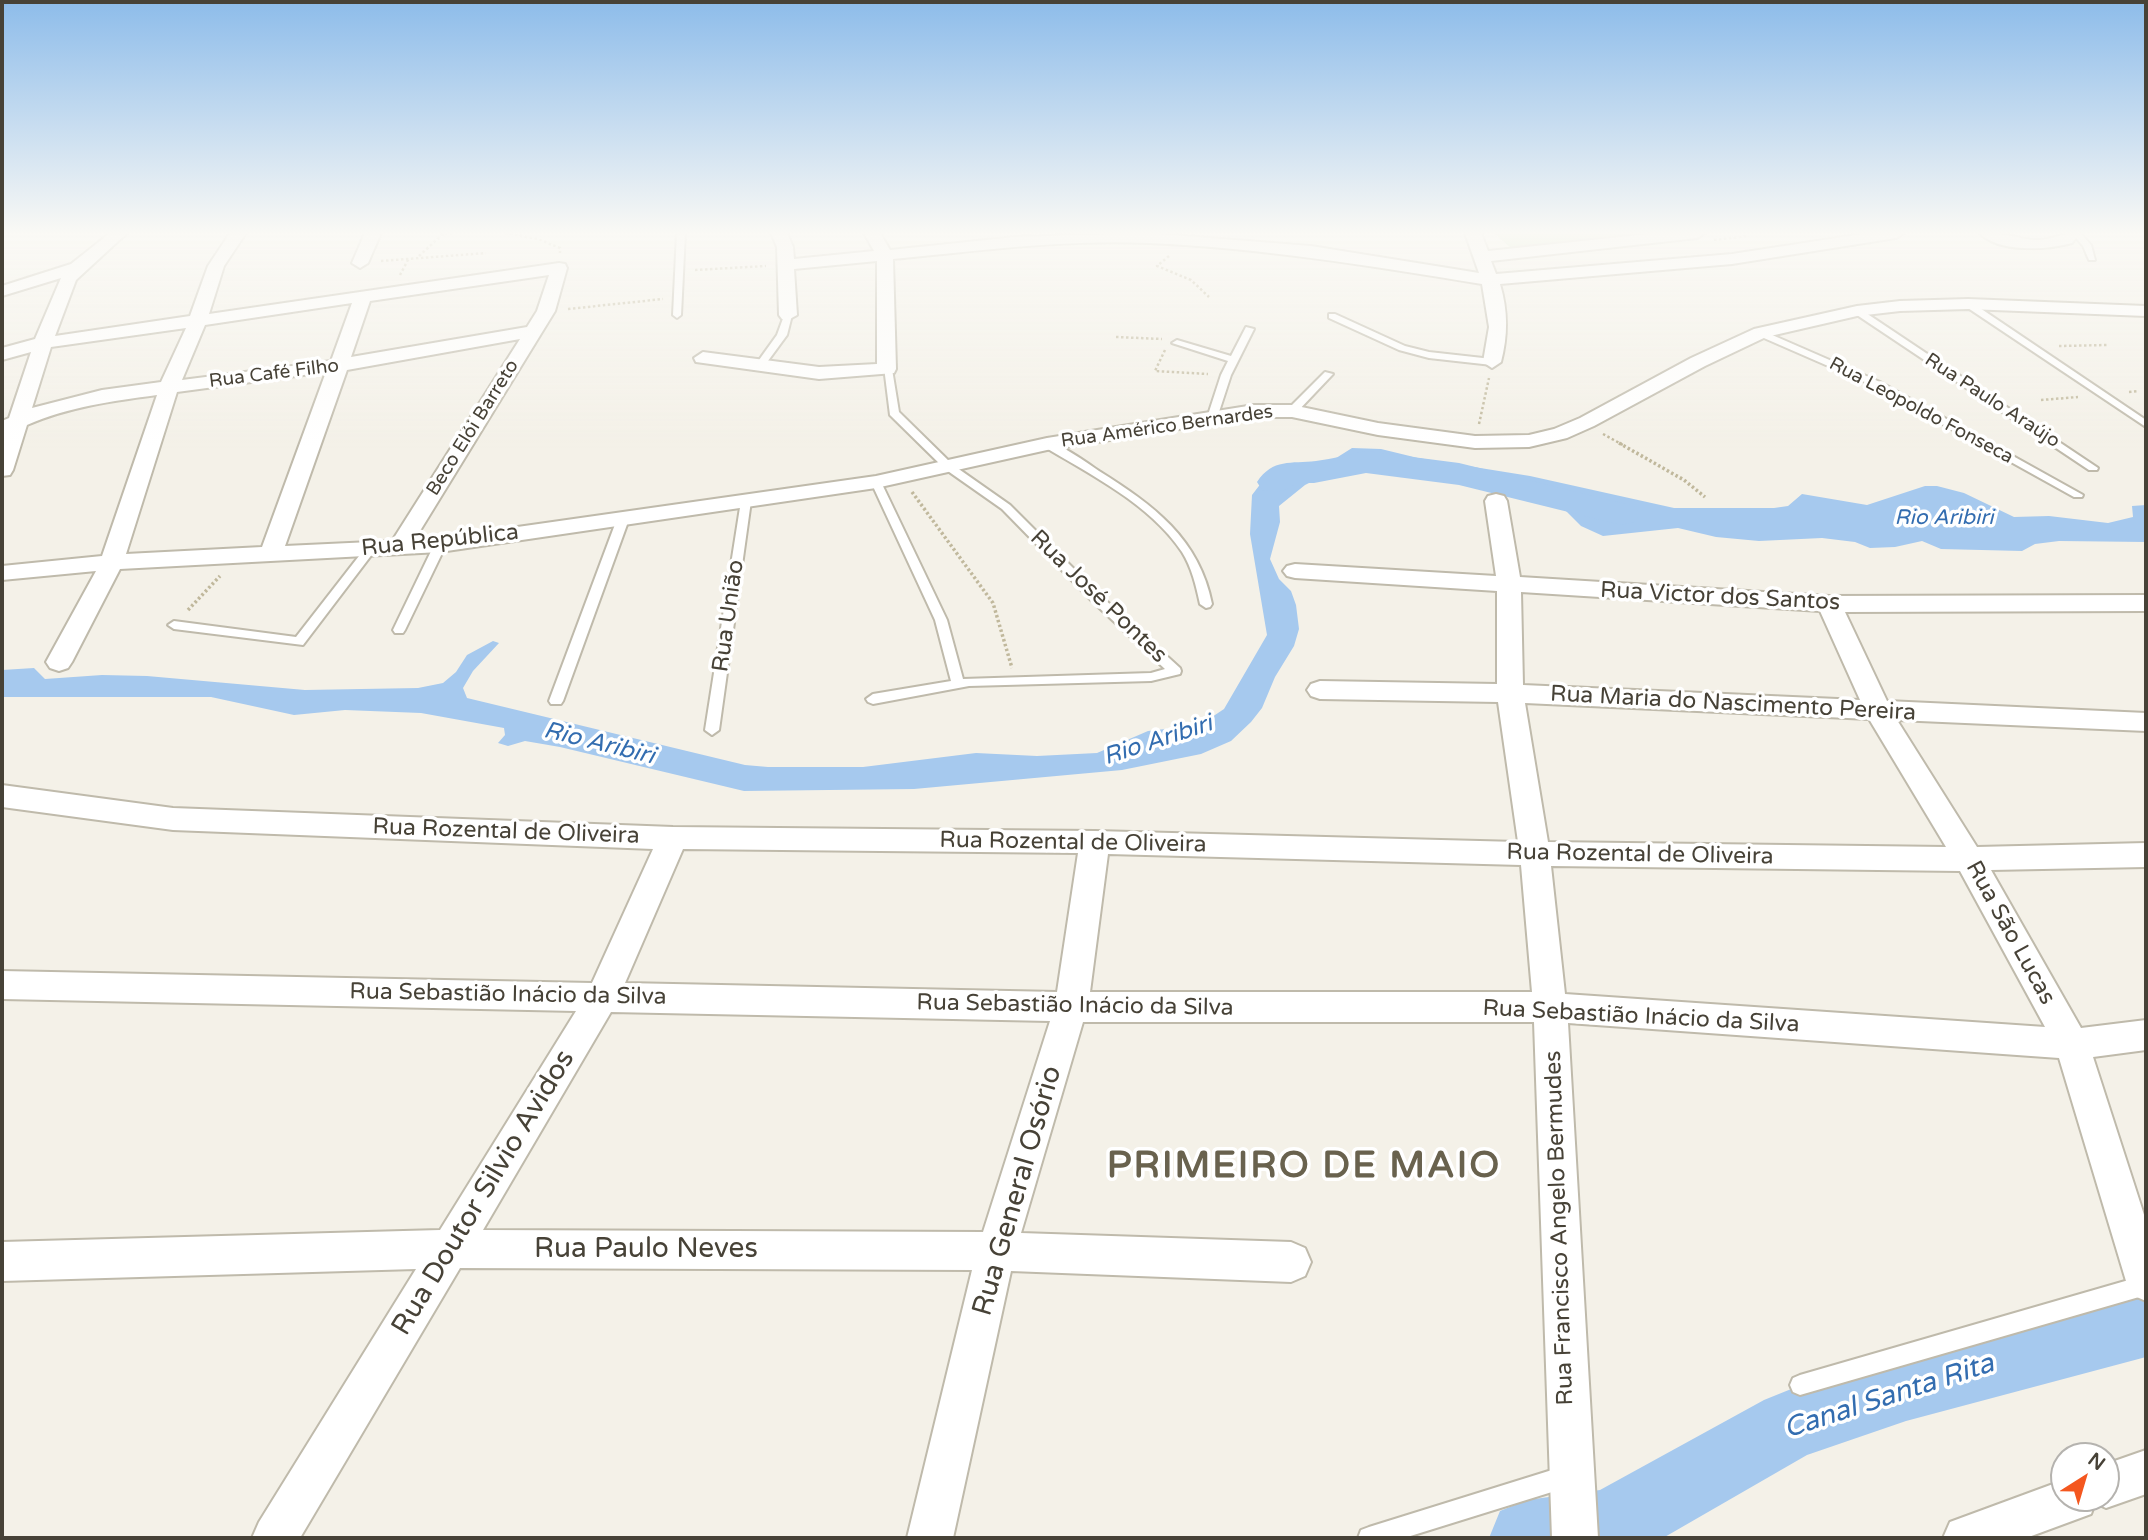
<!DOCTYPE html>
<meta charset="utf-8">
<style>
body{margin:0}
#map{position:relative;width:2148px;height:1540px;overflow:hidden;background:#f4f1e8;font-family:"Varela Round",sans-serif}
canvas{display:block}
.frame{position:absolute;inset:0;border:4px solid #474237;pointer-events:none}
.north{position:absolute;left:2050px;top:1442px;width:70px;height:70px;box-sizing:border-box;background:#fff;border:2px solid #b5b3af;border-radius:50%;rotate:37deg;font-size:19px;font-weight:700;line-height:28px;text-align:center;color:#474237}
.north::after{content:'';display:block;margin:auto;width:24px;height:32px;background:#f4571f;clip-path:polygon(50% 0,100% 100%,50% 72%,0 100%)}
</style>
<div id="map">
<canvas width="2148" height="1540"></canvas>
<div class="frame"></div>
<div class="north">N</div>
</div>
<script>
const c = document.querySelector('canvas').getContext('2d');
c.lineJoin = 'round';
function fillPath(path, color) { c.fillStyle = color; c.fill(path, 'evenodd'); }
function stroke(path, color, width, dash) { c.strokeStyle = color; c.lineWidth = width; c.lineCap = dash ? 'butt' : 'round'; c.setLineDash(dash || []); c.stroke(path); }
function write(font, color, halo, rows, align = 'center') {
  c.font = font + ' "Varela Round",sans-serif'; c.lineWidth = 7; c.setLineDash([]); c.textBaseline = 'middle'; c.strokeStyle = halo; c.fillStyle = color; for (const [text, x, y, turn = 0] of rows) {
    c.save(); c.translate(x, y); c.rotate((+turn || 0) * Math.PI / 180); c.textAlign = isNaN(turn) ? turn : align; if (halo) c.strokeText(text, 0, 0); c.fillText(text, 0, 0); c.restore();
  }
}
const green = new Path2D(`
 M 1494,233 L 1664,233 L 1513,250 Z`);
const water = new Path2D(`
 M 1352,448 L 1381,449 L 1418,458 L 1530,476 L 1674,508 L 1774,508 L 1788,506 L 1802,494 L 1867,505 L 1925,486 L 1937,486 L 1964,493 L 2014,517 L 2049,516 L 2108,523 L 2133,517 L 2132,506 L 2146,505 L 2146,542 L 2059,541 L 2035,544 L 2022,551 L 1941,549 L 1922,541 L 1895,547 L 1870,548 L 1855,542 L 1822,538 L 1759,541 L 1716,537 L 1678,528 L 1603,536 L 1581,526 L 1558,503 L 1557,496 L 1543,489 L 1421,465 L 1357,459 L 1305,485 L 1279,506 L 1280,522 L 1270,559 L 1279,579 L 1291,591 L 1296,605 L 1299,629 L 1294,646 L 1275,677 L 1262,708 L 1251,722 L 1231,741 L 1201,754 L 1122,770 L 914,789 L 744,791 L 560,747 L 525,741 L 508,746 L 498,743 L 505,735 L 504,728 L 421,713 L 345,710 L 294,715 L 211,697 L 2,697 L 2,670 L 34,668 L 45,679 L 102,675 L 147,676 L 305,690 L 418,688 L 443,683 L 456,672 L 467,655 L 493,641 L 499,643 L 473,671 L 463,688 L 467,698 L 745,765 L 768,767 L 863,767 L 976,753 L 1037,756 L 1097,753 L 1148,731 L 1200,725 L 1224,709 L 1267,635 L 1250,534 L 1252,495 L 1265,478 L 1279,469 L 1333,460 Z`);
const river = new Path2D(`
 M 1366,451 L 1459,463 L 1634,506 L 1640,514 L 1634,522 L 1621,525 L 1459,485 L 1366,473 L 1314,483 L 1296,483 C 1285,492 1276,493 1262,490 L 1257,482 C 1273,458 1291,464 1316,461 C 1333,459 1350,454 1366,451 Z
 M 2146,1289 L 2146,1357 L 1906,1421 L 1807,1455 L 1663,1538 L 1489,1538 L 1500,1511 L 1527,1500 L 1600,1490 L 1764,1400 C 1886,1349 2018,1322 2146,1289 Z`);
const pathFar1 = new Path2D(`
 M 505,233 L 538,239 L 560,248 L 560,253
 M 1714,240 L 1748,236
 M 419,256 L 444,233 L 452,233
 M 1169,256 L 1157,266 L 1191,280 L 1209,297
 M 381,261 L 486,253
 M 695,270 L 766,266
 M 400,275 L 409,258
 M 568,309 L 663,299
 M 1116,337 L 1162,339
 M 2059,346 L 2107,345
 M 1165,350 L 1155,371 L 1208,374
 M 2129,392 L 2139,391
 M 2041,400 L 2078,397
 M 1479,424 L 1489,378
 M 1603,434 L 1623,445`);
const path = new Path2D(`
 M 1619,443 L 1684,480 L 1705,497
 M 912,492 L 993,603 L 1012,668
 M 188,610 L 220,576`);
const lane = new Path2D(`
 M 677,233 L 685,233 L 681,315 L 677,318 L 673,315 Z
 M 2072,233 L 2080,233 L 2091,245 L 2095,260 L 2089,260 L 2083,246 Z
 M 1965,302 L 1971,302 L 2146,420 L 2146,427 L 1965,306 Z
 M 1857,308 L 1860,309 L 2098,468 L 2097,470 L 2089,470 L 1854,313 L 1853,311 Z
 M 785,313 L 792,315 L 787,335 L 762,369 L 756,369 L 754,367 L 777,335 Z
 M 1329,314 L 1335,314 L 1405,346 L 1429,352 L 1492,359 L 1497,362 L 1492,365 L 1429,358 L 1399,350 L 1329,318 Z
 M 1246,327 L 1254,329 L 1231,375 L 1217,418 L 1208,420 L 1207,418 L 1221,375 L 1228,361 L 1172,343 L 1177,340 L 1231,356 Z
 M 1757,331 L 1763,331 L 1880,382 L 2083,495 L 2082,497 L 2074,497 L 1874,386 L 1757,335 Z
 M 884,367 L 892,369 L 899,412 L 953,465 L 1010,505 L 1102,597 L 1180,668 L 1181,671 L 1180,674 L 1151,681 L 969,686 L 873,704 L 868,702 L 866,699 L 873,694 L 951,681 L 935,620 L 871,482 L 876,479 L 881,482 L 947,620 L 963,679 L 1151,673 L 1165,669 L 1094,603 L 1002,509 L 945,469 L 890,415 Z
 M 1325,372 L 1333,374 L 1296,413 L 1288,413 L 1288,409 Z
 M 1047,441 C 1065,447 1083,460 1099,471 C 1153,505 1199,538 1212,604 L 1210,607 L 1206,608 L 1200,604 C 1196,586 1192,568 1182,552 C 1150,504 1091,475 1043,446 L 1043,442 Z
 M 746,498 L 751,501 L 719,730 L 712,735 L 705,730 L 741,501 Z
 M 623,516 L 629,519 L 563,701 L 561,704 L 551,704 L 549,701 L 617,519 Z
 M 440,542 L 446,545 L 405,630 L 403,633 L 395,633 L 393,630 L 434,545 Z
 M 370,546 L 376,549 L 303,645 L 174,629 L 168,625 L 174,621 L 296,637 L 366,547 Z
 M 2146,1275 L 2146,1295 L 1800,1395 L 1793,1392 L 1790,1385 L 1793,1378 L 1800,1375 Z
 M 1568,1465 L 1576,1468 L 1579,1476 L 1576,1484 L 1568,1487 L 1404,1538 L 1358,1538 L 1361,1530 L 1369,1527 Z`);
const street = new Path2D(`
 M 110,233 L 127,233 L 76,280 L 55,336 L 190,316 L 208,266 L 230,233 L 246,233 L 224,266 L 209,314 L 559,263 L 565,264 L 567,268 L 555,311 L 415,539 L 440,538 L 876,476 L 1047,438 L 1254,405 L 1292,405 L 1378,423 L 1475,436 L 1529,435 L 1554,429 L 1580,418 L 1691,358 L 1754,329 L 1857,306 L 1900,301 L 1968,299 L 2146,306 L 2146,316 L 1968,309 L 1900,311 L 1857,316 L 1766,337 L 1705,366 L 1594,426 L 1567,438 L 1529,447 L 1475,448 L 1378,435 L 1292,417 L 1254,417 L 1047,450 L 876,488 L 440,552 L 120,569 L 72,662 L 68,668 L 59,671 L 50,668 L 46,662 L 96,571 L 2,580 L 2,566 L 102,556 L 157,395 C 112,401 68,407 27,425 L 13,470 L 10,475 L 2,476 L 2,421 L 9,418 L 31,352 L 2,360 L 2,348 L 35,339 L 61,278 L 2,296 L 2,286 L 71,264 ZM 549,275 L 537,311 L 527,327 L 351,357 L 370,301 ZM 352,303 L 331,361 L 182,380 L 205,325 ZM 186,328 L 161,382 L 102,390 L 32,408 L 51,347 ZM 520,339 L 392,541 L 285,546 L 347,370 ZM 326,372 L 262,547 L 126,554 L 177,392 Z
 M 365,233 L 381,233 L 368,263 L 360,268 L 352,263 Z
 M 771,233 L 787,233 L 793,247 L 794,259 L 874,251 L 864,233 L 880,233 L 890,250 L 1015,237 L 1147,233 L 1311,246 L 1479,273 L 1465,233 L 1481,233 L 1488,251 L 1658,233 L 1705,233 L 1697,238 L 1491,261 L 1496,274 L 1732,254 L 1869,233 L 1904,233 L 1896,238 L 1732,264 L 1500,284 C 1508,311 1508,335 1501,362 L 1492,368 L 1483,362 L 1489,327 L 1482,284 C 1372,266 1261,248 1149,243 C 1064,239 978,251 893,259 L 896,369 L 894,373 L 819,379 L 696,362 L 694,358 L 703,352 L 819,367 L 877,364 L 877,261 L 794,269 L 797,315 L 788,320 L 782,319 L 779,315 L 777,247 Z
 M 1980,233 C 2000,231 2017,239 2036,240 C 2053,240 2064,232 2080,233 L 2072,243 C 2047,250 1999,253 1980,233 Z
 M 1496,494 L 1504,496 L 1507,501 L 1520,577 L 1829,596 L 2146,595 L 2146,611 L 1845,612 L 1887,701 L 2146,713 L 2146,731 L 1897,720 L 1977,847 L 2146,843 L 2146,867 L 1991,870 L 2081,1028 L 2146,1020 L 2146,1050 L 2093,1057 L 2146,1221 L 2146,1301 L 2132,1295 L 2126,1281 L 2059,1058 L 1568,1023 L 1598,1538 L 1552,1538 L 1534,1022 L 1083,1022 L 1021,1233 L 1291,1242 L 1305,1248 L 1311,1262 L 1305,1276 L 1291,1282 L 1011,1271 L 953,1538 L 907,1538 L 972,1270 L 460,1268 L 300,1538 L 252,1538 L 259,1522 L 416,1269 L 2,1281 L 2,1242 L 440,1230 L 576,1011 L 2,999 L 2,971 L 592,983 L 653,849 L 173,830 L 2,807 L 2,785 L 173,808 L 673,827 L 1095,831 L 1518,842 L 1498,702 L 1320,699 L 1311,696 L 1307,690 L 1311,684 L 1320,681 L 1497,684 L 1497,591 L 1295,578 L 1287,576 L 1283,571 L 1287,566 L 1295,564 L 1496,576 L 1485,501 L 1488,496 ZM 1521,592 L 1820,611 L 1860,700 L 1523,685 ZM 1525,703 L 1869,719 L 1946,847 L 1548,842 ZM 683,849 L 1078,853 L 1057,992 L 625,983 ZM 1108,854 L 1521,865 L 1532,992 L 1090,992 ZM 1551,866 L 1960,871 L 2045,1027 L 1565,994 ZM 611,1012 L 1050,1021 L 983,1232 L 483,1230 Z
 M 2146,1450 L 2146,1494 L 2106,1508 L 2095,1503 L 2091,1514 L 2026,1538 L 1943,1538 L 1950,1522 L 2064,1480 L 2064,1498 L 2106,1498 L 2106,1464 Z`);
const farStreetnames = [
 ["Rua Café Filho",274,374,-7],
 ["Rua Paulo Araújo",1992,401,33],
 ["Rua Leopoldo Fonseca",1921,411,28],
 ["Rua Américo Bernardes",1167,427,-8],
 ["Beco Elói Barreto",473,428,-58]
];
const farWaternames = [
 ["Rio Aribiri",1944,518]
];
const streetNames = [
 ["Rua República",440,541,-6],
 ["Rua José Pontes",1098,597,44],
 ["Rua Victor dos Santos",1720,597,3],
 ["Rua União",729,616,-82],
 ["Rua Maria do Nascimento Pereira",1733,704,3],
 ["Rua Rozental de Oliveira",506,832,2],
 ["Rua Rozental de Oliveira",1073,843,1],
 ["Rua Rozental de Oliveira",1640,855,1],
 ["Rua São Lucas",2010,933,61],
 ["Rua Sebastião Inácio da Silva",508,995,1],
 ["Rua Sebastião Inácio da Silva",1075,1006,1],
 ["Rua Sebastião Inácio da Silva",1641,1017,3],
 ["Rua Francisco Angelo Bermudes",1560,1228,-92]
];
const waterNames = [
 ["Rio Aribiri",1158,741,-18],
 ["Rio Aribiri",599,744,14]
];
const nearStreetnames = [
 ["Rua General Osório",1018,1191,-74],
 ["Rua Doutor Silvio Avidos",484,1193,-59],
 ["Rua Paulo Neves",646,1250]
];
const nearWaternames = [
 ["Canal Santa Rita",1889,1397,-18]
];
const nearDistrictnames = [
 ["PRIMEIRO DE MAIO",1304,1167]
];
fillPath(green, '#c9e7b2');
fillPath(water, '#a6c9ee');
fillPath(river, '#a6c9ee');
stroke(lane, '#bfbaab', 4);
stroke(street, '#bfbaab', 4);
stroke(pathFar1, '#c0b89c', 2.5, [2.5, 2.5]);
stroke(path, '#c0b89c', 3.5, [2.5, 2.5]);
fillPath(lane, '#fff');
fillPath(street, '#fff');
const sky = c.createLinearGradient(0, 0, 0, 448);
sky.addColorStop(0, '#8dbcea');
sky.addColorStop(0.52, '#faf9f5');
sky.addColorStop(1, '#faf9f500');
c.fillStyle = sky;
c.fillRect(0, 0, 2148, 448);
write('19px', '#474237', '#fff', farStreetnames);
write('italic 21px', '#336db0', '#fff', farWaternames);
write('23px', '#474237', '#fff', streetNames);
write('italic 24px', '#336db0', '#fff', waterNames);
write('28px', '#474237', '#fff', nearStreetnames);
write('italic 28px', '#336db0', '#fff', nearWaternames);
c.letterSpacing = '2px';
write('bold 37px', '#69624e', '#fff', nearDistrictnames);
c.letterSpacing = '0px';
</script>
